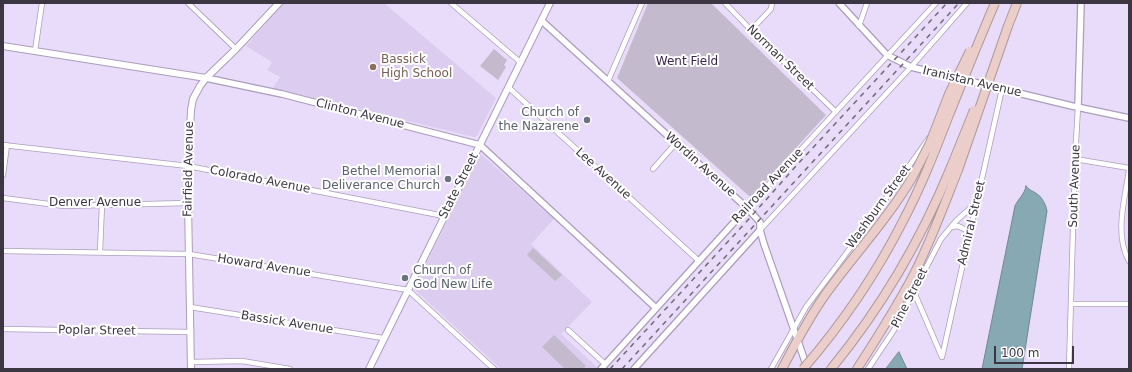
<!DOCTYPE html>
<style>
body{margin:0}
#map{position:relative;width:1132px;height:372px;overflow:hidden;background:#e9dbfa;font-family:"DejaVu Sans",sans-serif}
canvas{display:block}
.frame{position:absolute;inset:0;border:4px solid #3c3643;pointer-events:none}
.scale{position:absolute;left:994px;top:346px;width:80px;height:18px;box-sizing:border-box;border:2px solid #3c3643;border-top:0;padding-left:5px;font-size:12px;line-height:14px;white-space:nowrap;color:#3c3643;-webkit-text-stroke:3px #fff;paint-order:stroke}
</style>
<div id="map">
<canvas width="1132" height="372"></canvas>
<div class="frame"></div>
<div class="scale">100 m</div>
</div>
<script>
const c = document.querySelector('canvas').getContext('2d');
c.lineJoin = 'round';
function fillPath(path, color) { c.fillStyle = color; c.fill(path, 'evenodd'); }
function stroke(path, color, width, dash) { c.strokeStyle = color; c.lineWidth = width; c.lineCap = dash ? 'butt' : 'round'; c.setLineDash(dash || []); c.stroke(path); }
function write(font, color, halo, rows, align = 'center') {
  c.font = font + ' "DejaVu Sans",sans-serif'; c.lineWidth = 4; c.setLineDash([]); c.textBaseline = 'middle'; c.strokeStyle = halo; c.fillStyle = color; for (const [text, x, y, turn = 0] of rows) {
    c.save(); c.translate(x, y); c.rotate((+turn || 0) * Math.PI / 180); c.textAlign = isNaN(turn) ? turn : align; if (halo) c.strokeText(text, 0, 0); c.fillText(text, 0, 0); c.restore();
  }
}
const built = new Path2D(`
 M 284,3 L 384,3 L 496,98 L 477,136 L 474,137 L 273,88 L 280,77 L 267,70 L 272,62 L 246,46 Z
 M 480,154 L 482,155 L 554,219 L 531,244 L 592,302 L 561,334 L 598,368 L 597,369 L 501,369 L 414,289 Z`);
const green = new Path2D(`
 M 648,3 L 711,3 L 826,115 L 752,196 L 749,196 L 617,78 Z
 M 494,49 L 507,60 L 504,65 L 506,67 L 498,80 L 480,66 Z
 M 533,248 L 562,275 L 555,281 L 527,255 Z
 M 554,335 L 586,366 L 583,369 L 565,369 L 542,347 Z`);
const water = new Path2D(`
 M 1026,186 C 1031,192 1032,190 1037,194 C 1042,197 1046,205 1047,211 L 1022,369 L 982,369 L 1015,206 C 1018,199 1025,194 1026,186 Z
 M 899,352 L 907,369 L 886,369 Z`);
const minor = new Path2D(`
 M 188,3 L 236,49
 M 451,3 L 520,62
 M 725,3 L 751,30 L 836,112
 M 859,26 L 867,3
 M 751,30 L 771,9 L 772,3
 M 35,51 L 42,3
 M 608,81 L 642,3
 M 508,87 L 699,261
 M 3,145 L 188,166 L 444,216
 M 1075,159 L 1129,168
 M 653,169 L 676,143
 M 1129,170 C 1125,199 1114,234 1129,261
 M 3,175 L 7,145
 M 3,198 L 64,206 L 188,203
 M 747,208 L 936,3
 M 952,227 L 958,226 L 970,232
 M 760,230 L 911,67 L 967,3
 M 3,251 L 189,254 L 408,290 L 494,369
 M 100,252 L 102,204
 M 914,292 L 942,357
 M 1071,304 L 1129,304
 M 190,307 L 383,338
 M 3,329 L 190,332
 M 568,330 L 605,364
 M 942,357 L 1002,89
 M 191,362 L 242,361 L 290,369
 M 771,369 L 806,307 L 860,235 L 929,138
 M 868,369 L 894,330 L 941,239 L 956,221 L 977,202
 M 1069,369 L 1075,159 L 1078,107`);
const tertiary = new Path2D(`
 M 839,3 L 887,55 L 911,67 L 1072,106 L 1129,118
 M 542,21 L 747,208 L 760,222 L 760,230 L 764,244 L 807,367
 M 206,78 L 282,94 L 480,145 L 656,308
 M 1078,107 L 1081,3
 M 601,369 L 747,208
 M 634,369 L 760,230`);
const secondary = new Path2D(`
 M 3,46 L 206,78
 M 191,369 L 188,203 L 188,166 L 191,110 L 193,99 L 200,86 L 206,78 L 236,49 L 279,3
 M 369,369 L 550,3`);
const motorway = new Path2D(`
 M 1008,26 L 1017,3
 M 782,369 C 795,344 808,319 825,295 C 853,256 887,220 912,178
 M 831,369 C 881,308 921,240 951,167
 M 857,369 C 877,338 897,307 914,274 C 931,241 944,205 958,170`);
const rail = new Path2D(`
 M 610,369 L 748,220 L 796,166 L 947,3
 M 622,369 L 959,3`);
const motorwayBridge = new Path2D(`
 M 951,167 L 974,110
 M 958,170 L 1008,26
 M 912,178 L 930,143 L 949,94 L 970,51
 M 803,369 C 842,324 876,274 903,221 C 921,187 935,151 949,115 C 964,78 979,40 995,3`);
const markers = [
 [373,67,4,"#8d6e63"],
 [587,120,4,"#6b7280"],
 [448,179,4,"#6b7280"],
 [405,278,4,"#6b7280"]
];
const streetNames = [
 ["Norman Street",780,58,44],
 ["Iranistan Avenue",972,82,13],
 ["Clinton Avenue",360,114,14],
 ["Wordin Avenue",700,165,42],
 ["Fairfield Avenue",189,169,-89],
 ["Lee Avenue",603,174,42],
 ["Colorado Avenue",260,180,11],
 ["State Street",459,186,-63],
 ["Railroad Avenue",768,186,-47],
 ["South Avenue",1075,186,-88],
 ["Denver Avenue",95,203],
 ["Washburn Street",879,207,-54],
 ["Admiral Street",972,223,-77],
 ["Howard Avenue",264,266,9],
 ["Pine Street",910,298,-63],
 ["Bassick Avenue",287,323,9],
 ["Poplar Street",97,331,1]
];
const educationNames = [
 ["Bassick",381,60],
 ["High School",381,74]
];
const parkNames = [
 ["Went Field",687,62]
];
const worshipNames = [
 ["Church of",579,113],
 ["the Nazarene",579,127],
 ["Bethel Memorial",440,172],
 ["Deliverance Church",440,186],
 ["Church of",413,271,"left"],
 ["God New Life",413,285,"left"]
];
fillPath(built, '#dbccf0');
fillPath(green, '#c3bbcd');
fillPath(water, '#87a9b4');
stroke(water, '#708692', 1);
stroke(minor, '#ab9ebb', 6);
stroke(tertiary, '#ab9ebb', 8);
stroke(secondary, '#ab9ebb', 8);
stroke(motorway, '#ae999a', 10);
stroke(minor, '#fff', 4.5);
stroke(tertiary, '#fff', 5.5);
stroke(secondary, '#fff', 6);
stroke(motorway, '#ebcec9', 8);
stroke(rail, '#71697b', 1.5, [5, 5]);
stroke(motorwayBridge, '#ae999a', 10, []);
stroke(motorwayBridge, '#ebcec9', 8);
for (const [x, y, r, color] of markers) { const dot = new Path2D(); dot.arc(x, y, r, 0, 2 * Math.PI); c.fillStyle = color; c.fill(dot); stroke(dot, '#fff', 1.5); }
write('12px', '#3c3643', '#fff', streetNames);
write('12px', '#785e54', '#fff', educationNames, 'left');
write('12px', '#38254c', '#fff', parkNames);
write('12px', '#5b616d', '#fff', worshipNames, 'right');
</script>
